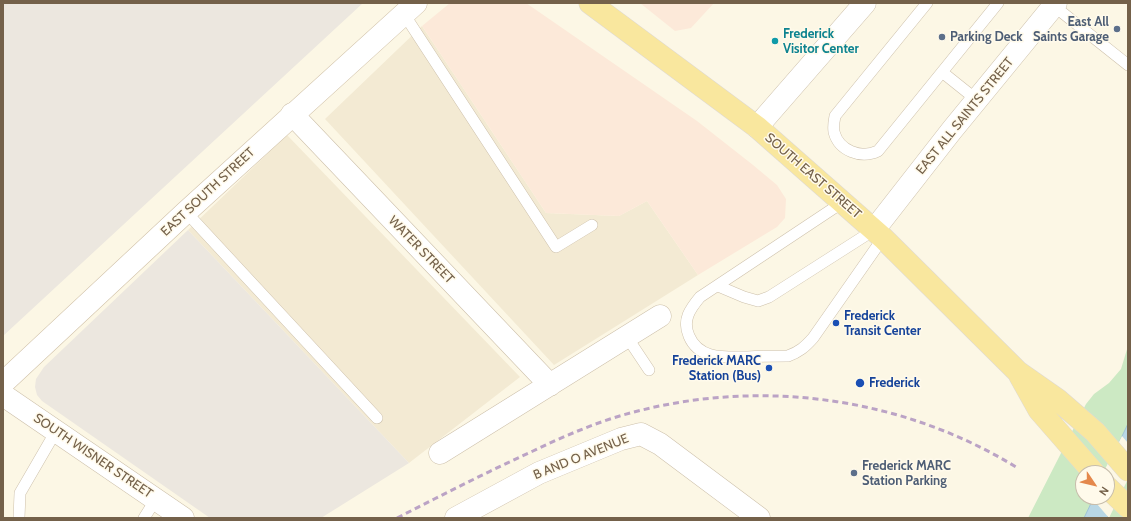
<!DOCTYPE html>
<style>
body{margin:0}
#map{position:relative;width:1131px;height:521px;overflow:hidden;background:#fcf7e5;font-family:Cabin,sans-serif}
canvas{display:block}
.frame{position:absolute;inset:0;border:4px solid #74614a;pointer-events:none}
.north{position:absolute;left:1075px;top:465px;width:40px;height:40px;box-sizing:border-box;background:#fffaeb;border:1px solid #c7bdab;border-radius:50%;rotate:125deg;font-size:11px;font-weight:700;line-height:16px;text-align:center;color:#74614a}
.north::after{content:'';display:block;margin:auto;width:14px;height:18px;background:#e4884c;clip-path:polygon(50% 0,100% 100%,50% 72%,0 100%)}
</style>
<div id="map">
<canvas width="1131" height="521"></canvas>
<div class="frame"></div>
<div class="north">N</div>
</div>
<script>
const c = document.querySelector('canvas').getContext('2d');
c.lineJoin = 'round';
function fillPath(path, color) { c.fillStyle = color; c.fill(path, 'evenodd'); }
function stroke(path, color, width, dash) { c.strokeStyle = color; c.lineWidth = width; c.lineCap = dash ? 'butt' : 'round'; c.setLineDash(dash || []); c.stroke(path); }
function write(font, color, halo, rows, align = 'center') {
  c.font = font + ' Cabin,sans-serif'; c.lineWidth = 3; c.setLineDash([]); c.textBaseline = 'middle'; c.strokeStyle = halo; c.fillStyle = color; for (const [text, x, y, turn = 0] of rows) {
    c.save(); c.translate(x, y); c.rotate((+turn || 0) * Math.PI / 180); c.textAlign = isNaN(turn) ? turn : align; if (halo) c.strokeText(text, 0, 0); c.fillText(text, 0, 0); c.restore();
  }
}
const residential = new Path2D(`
 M 422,26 L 546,213 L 619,216 L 647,201 L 698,275 L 554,365 L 325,119 Z
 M 287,135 L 520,377 L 409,463 L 188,230 Z`);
const commercial = new Path2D(`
 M 450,3 L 526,3 L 697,121 L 753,165 L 777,185 L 786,199 L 785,218 L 777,227 L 698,275 L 647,201 L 619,216 L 546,213 L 422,26 Z
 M 640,3 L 714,3 L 691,28 L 675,31 Z`);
const industrial = new Path2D(`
 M 3,3 L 363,3 L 3,336 Z
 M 188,230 L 409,463 L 321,518 L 210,518 L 42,401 L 37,395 L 35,387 L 36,379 L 44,367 Z`);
const green = new Path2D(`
 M 1128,346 L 1128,518 L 1028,518 L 1086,404 L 1094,394 L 1109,383 L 1121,369 ZM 1083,473 L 1107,473 L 1107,497 L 1083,497 Z`);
const water = new Path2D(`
 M 1128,424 L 1128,474 L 1107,518 L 1084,518 L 1094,497 L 1107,497 L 1107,473 L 1105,473 Z`);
const pier = new Path2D(`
 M 1122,436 L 1128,443 L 1128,479 L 1109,518 L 1091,497 L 1107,497 L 1107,473 L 1103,473 Z`);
const service = new Path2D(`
 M 927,3 L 835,116 C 834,121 833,126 834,132 C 839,151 861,159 878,151 L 998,3
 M 1054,6 L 1128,65
 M 404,14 L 556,247 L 592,225
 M 942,72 L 977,100
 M 843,202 L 700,297 C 690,309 682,320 689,336 C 699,360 725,357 748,357 C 761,356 775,356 788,356 C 799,352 805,347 813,338 L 883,238
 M 186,212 L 377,418
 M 718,286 L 744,297 L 758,301 L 769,297 L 874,230
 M 627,337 L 649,370
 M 19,518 L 20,493 L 56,431
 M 144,518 L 156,499`);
const minor = new Path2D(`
 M 292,114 L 550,385
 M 757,127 L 865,3
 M 874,230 L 952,130 L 1056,3
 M 3,395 L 183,518
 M 440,453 L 660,316
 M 456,518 L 539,473 L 621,439 L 641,434 L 660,444 L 759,518`);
const secondary = new Path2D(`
 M 3,383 L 186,212 L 416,3`);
const primary = new Path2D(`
 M 590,3 L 757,127 L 883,238 L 1018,372 L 1058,400 L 1095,432 L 1128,470
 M 1020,376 L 1039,410 L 1094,473
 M 1107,487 L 1128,507`);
const rail = new Path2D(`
 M 397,518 C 442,495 487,472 533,451 C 558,439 583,428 610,419 C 745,376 895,393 1016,467`);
const markers = [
 [1117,29,4,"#5c6f8a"],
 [942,37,4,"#5c6f8a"],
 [775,41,4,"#0f9aa8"],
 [836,323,4,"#1a4fb4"],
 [769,368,4,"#1a4fb4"],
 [860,383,5,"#1a4fb4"],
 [854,473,4,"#5c6f8a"]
];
const serviceNames = [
 ["East All",1109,22,"right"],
 ["Saints Garage",1109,37,"right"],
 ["Parking Deck",950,37],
 ["Frederick MARC",862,466],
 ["Station Parking",862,481]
];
const cultureNames = [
 ["Frederick",783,34],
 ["Visitor Center",783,49]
];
const streetNames = [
 ["EAST ALL SAINTS STREET",965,116,-51],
 ["SOUTH EAST STREET",813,176,41],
 ["EAST SOUTH STREET",208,192,-43],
 ["WATER STREET",421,250,46],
 ["SOUTH WISNER STREET",93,456,34],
 ["B AND O AVENUE",581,457,-22]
];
const transitNames = [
 ["Frederick",844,316],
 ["Transit Center",844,331],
 ["Frederick MARC",761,361,"right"],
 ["Station (Bus)",761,376,"right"],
 ["Frederick",869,383]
];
fillPath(residential, '#f3ead3');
fillPath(commercial, '#fce9d9');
fillPath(industrial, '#ece7df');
fillPath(green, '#cce9c3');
fillPath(water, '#b9d7e5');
stroke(water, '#a0c5d7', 1);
fillPath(pier, '#fcf7e5');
stroke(service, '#cdc0ab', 12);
stroke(minor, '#cdc0ab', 23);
stroke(secondary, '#d0c1a8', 23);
stroke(primary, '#ded9d4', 23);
stroke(service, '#fff', 11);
stroke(minor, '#fff', 22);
stroke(secondary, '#fff', 22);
stroke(primary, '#f9e79e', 22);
stroke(rail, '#bba3c5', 3, [6, 4]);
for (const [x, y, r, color] of markers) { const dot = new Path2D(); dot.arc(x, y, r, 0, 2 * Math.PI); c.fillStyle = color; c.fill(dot); stroke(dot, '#fffaeb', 1.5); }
write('bold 13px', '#4e5e75', '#fffaeb', serviceNames, 'left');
write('bold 13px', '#0d838f', '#fffaeb', cultureNames, 'left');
write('13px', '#74614a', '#fffaeb', streetNames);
write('bold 13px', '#164399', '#fffaeb', transitNames, 'left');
</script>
